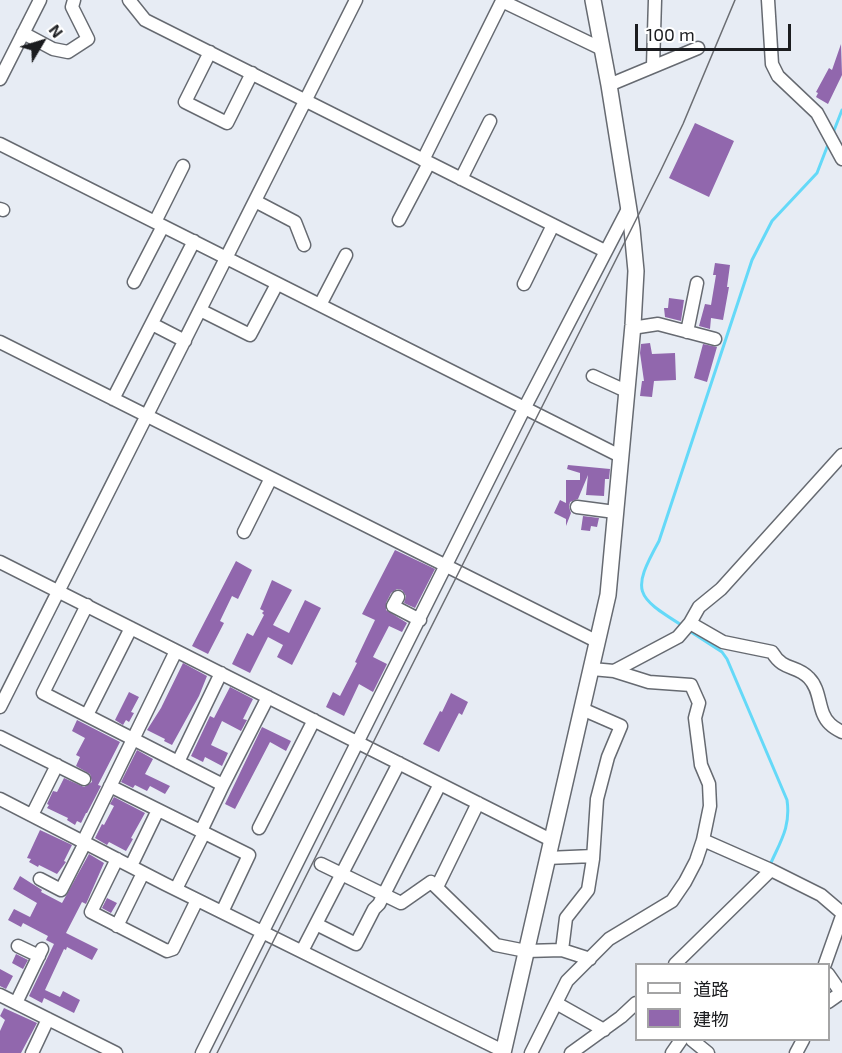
<!DOCTYPE html>
<meta charset="utf-8">
<style>
body{margin:0}
#map{position:relative;width:842px;height:1053px;overflow:hidden;background:#e7ecf4;font-family:"Exo 2","Noto Sans JP",sans-serif}
canvas{display:block}
.legend{position:absolute;left:635px;top:963px;width:195px;height:78px;box-sizing:border-box;background:#fff;border:2px solid #a4a4a5;margin:0;padding:8px 10px;list-style:none;font-size:18px;color:#1b1c1f}
.legend li{display:flex;align-items:center;gap:12px;height:30px}
.legend b{width:30px;border:2px solid #a4a4a5}
.north{position:absolute;left:12px;top:12px;width:60px;height:60px;-webkit-text-stroke:4px #fff;paint-order:stroke;rotate:52deg;font-size:16px;font-weight:700;line-height:24px;text-align:center;color:#1b1c1f}
.north::after{content:'';display:block;margin:auto;width:21px;height:27px;background:#1b1c1f;clip-path:polygon(50% 0,100% 100%,50% 72%,0 100%)}
.scale{position:absolute;left:635px;top:24px;width:156px;height:27px;box-sizing:border-box;border:3px solid #1b1c1f;border-top:0;padding-left:8px;font-size:18px;line-height:21px;white-space:nowrap;color:#1b1c1f;-webkit-text-stroke:4px #fff;paint-order:stroke}
</style>
<div id="map">
<canvas width="842" height="1053"></canvas>
<ul class="legend">
<li><b style="height:8px;background:#fff"></b>道路</li>
<li><b style="height:16px;background:#9167ad"></b>建物</li>
</ul>
<div class="north">N</div>
<div class="scale">100 m</div>
</div>
<script>
const c = document.querySelector('canvas').getContext('2d');
c.lineJoin = 'round';
function stroke(path, color, width, dash) { c.strokeStyle = color; c.lineWidth = width; c.lineCap = dash ? 'butt' : 'round'; c.setLineDash(dash || []); c.stroke(path); }
function fillPath(path, color) { c.fillStyle = color; c.fill(path, 'evenodd'); }
const stream = new Path2D(`
 M 833,133 L 842,110
 M 683,626 C 635,596 631,592 659,541 L 752,260 L 772,221 L 817,173 L 829,142
 M 688,630 L 722,652 L 727,659 L 787,800 C 791,827 780,842 770,865`);
const building = new Path2D(`
 M 841,44 L 842,75 L 828,104 L 816,97 L 818,93 L 816,92 L 829,68 L 832,70 Z
 M 695,123 L 734,141 L 709,197 L 669,178 Z
 M 715,263 L 730,265 L 727,287 L 729,287 L 723,320 L 711,318 L 710,329 L 699,326 L 705,304 L 711,305 L 716,275 L 713,275 Z
 M 669,298 L 684,300 L 681,321 L 665,317 L 664,308 L 668,308 Z
 M 650,343 L 652,354 L 675,353 L 676,380 L 654,381 L 652,397 L 640,396 L 642,381 L 644,381 L 640,353 L 641,344 Z
 M 703,344 L 717,347 L 707,382 L 694,378 Z
 M 568,465 L 610,469 L 609,479 L 605,479 L 604,496 L 586,495 L 588,475 L 578,499 L 570,502 L 569,507 L 571,513 L 566,526 L 566,519 L 554,513 L 560,500 L 566,503 L 566,480 L 580,480 L 580,473 L 567,469 Z
 M 583,516 L 599,518 L 597,527 L 591,526 L 590,531 L 581,530 Z
 M 395,550 L 435,569 L 415,608 L 404,603 L 406,596 L 402,590 L 397,589 L 391,593 L 386,603 L 386,610 L 407,623 L 402,632 L 389,626 L 373,657 L 387,664 L 373,692 L 359,684 L 344,716 L 326,707 L 333,692 L 340,696 L 357,663 L 355,662 L 375,620 L 362,614 Z
 M 236,561 L 252,570 L 238,599 L 232,596 L 220,621 L 224,623 L 208,654 L 192,646 Z
 M 272,580 L 292,590 L 273,625 L 289,633 L 305,600 L 321,608 L 292,665 L 277,657 L 283,645 L 268,637 L 250,673 L 232,664 L 247,633 L 253,636 L 264,615 L 262,613 L 264,611 L 260,609 Z
 M 183,663 L 207,676 L 199,696 L 172,745 L 164,741 L 165,739 L 147,730 L 161,708 Z
 M 230,687 L 253,699 L 243,719 L 247,720 L 241,731 L 222,721 L 211,745 L 228,753 L 222,766 L 205,757 L 203,762 L 191,756 L 210,716 L 214,718 Z
 M 129,692 L 139,697 L 131,712 L 134,713 L 129,722 L 126,720 L 123,725 L 115,720 Z
 M 451,693 L 468,702 L 462,715 L 459,713 L 439,752 L 423,744 L 440,711 L 442,712 Z
 M 77,720 L 120,742 L 98,785 L 101,786 L 87,813 L 86,813 L 81,823 L 77,821 L 75,825 L 67,820 L 68,818 L 47,808 L 49,805 L 47,804 L 53,791 L 57,792 L 64,778 L 84,787 L 92,782 L 90,774 L 76,766 L 80,757 L 76,755 L 85,738 L 72,731 Z
 M 262,727 L 291,741 L 286,751 L 270,742 L 235,809 L 225,804 Z
 M 137,750 L 153,759 L 145,774 L 170,786 L 165,794 L 150,786 L 147,791 L 135,785 L 133,788 L 121,782 Z
 M 114,797 L 145,813 L 131,838 L 133,839 L 126,851 L 109,842 L 107,845 L 95,838 L 102,824 L 104,825 L 114,806 L 110,804 Z
 M 40,830 L 72,845 L 64,861 L 66,862 L 57,874 L 39,865 L 38,867 L 29,862 L 31,859 L 27,858 Z
 M 89,854 L 104,863 L 86,904 L 82,902 L 66,933 L 98,949 L 92,960 L 67,947 L 66,950 L 64,949 L 45,990 L 60,997 L 63,991 L 80,1000 L 74,1013 L 44,998 L 42,1003 L 29,996 L 54,944 L 46,940 L 48,936 L 23,923 L 21,927 L 8,920 L 14,909 L 30,917 L 37,903 L 13,889 L 20,876 L 42,890 L 41,892 L 62,903 Z
 M 107,898 L 117,903 L 111,913 L 102,908 Z
 M 16,954 L 28,960 L 23,969 L 12,963 Z
 M 0,969 L 13,976 L 6,989 L 0,986 Z
 M 4,1008 L 37,1023 L 21,1053 L 0,1053 L 0,1031 L 5,1020 L 0,1016 Z`);
const minor = new Path2D(`
 M 129,0 L 145,20 L 605,251
 M 768,0 L 772,64 L 778,76 L 817,113 L 842,159
 M 23,33 L 53,49 L 68,52 L 88,39 L 72,7 L 74,0
 M 210,52 L 185,102 L 227,123 L 252,73
 M 653,66 L 655,0
 M 0,79 L 40,0
 M 609,85 L 698,48
 M 0,144 L 620,456
 M 423,160 L 502,1 L 602,49
 M 461,179 L 490,121
 M 255,201 L 295,222 L 304,245
 M 0,209 L 3,210
 M 399,220 L 429,163
 M 155,222 L 183,166
 M 134,282 L 163,226
 M 524,284 L 553,225
 M 320,305 L 346,255
 M 200,310 L 250,335 L 277,284
 M 152,324 L 185,341
 M 632,328 L 658,324 L 715,339
 M 687,332 L 697,283
 M 0,342 L 598,642
 M 593,376 L 626,391
 M 113,399 L 194,241
 M 577,507 L 615,512
 M 244,532 L 271,478
 M 0,562 L 551,840
 M 398,597 L 393,606 L 420,620
 M 87,605 L 43,693 L 223,785 L 268,697
 M 690,623 L 723,642 L 772,652 C 784,672 796,664 809,678 C 822,691 817,712 830,724 C 833,727 838,730 842,732
 M 614,671 L 678,637 L 690,623 L 699,607 L 721,589 L 842,455
 M 0,707 L 356,0
 M 87,715 L 131,628
 M 0,737 L 84,779
 M 178,762 L 221,673
 M 110,786 L 249,855 L 222,912
 M 0,799 L 165,884 L 503,1051
 M 32,815 L 57,765
 M 259,828 L 314,720
 M 201,831 L 223,785
 M 83,842 L 176,651
 M 547,858 L 593,856
 M 117,859 L 91,912 L 167,951 L 173,949 L 197,900
 M 321,864 L 401,903 L 431,882 L 496,945 L 526,951 L 562,950 L 590,959
 M 131,866 L 158,810
 M 771,870 L 821,895 L 842,913
 M 40,879 L 61,890 L 85,843
 M 437,887 L 478,803
 M 176,889 L 204,833
 M 316,924 L 356,944 L 374,909 L 379,904 L 440,784
 M 117,926 L 143,873
 M 18,946 L 39,956
 M 562,950 L 566,918 L 588,890 L 593,859 L 597,799 L 608,757 L 621,726 L 582,709
 M 302,951 L 399,763
 M 675,964 L 771,870 L 703,840
 M 825,964 L 842,916
 M 828,974 L 842,994
 M 0,995 L 116,1053
 M 828,1002 L 841,993
 M 16,1003 L 42,949
 M 556,1003 L 604,1030
 M 692,1040 L 708,1053
 M 32,1053 L 48,1019
 M 202,1053 L 524,409 L 629,207
 M 531,1053 L 567,981 L 609,939 L 672,901 L 685,882 L 696,861 L 703,840 L 710,806 L 709,784 L 701,765 L 695,718 L 699,703 L 691,685 L 649,682 L 614,671 L 592,669
 M 571,1053 L 621,1017 L 636,1003
 M 672,1053 L 681,1040
 M 796,1053 L 803,1040`);
const tertiary = new Path2D(`
 M 503,1053 L 608,595 L 633,325 L 636,271 L 632,229 L 609,85 L 593,0`);
const tram = new Path2D(`
 M 217,1053 L 660,172 L 683,124 L 735,0`);
stroke(stream, '#64d9f8', 3);
fillPath(building, '#9167ad');
stroke(minor, '#666a71', 15);
stroke(tertiary, '#666a71', 18);
stroke(minor, '#fff', 12);
stroke(tertiary, '#fff', 15);
stroke(tram, '#6b6d72', 1.5);
</script>
